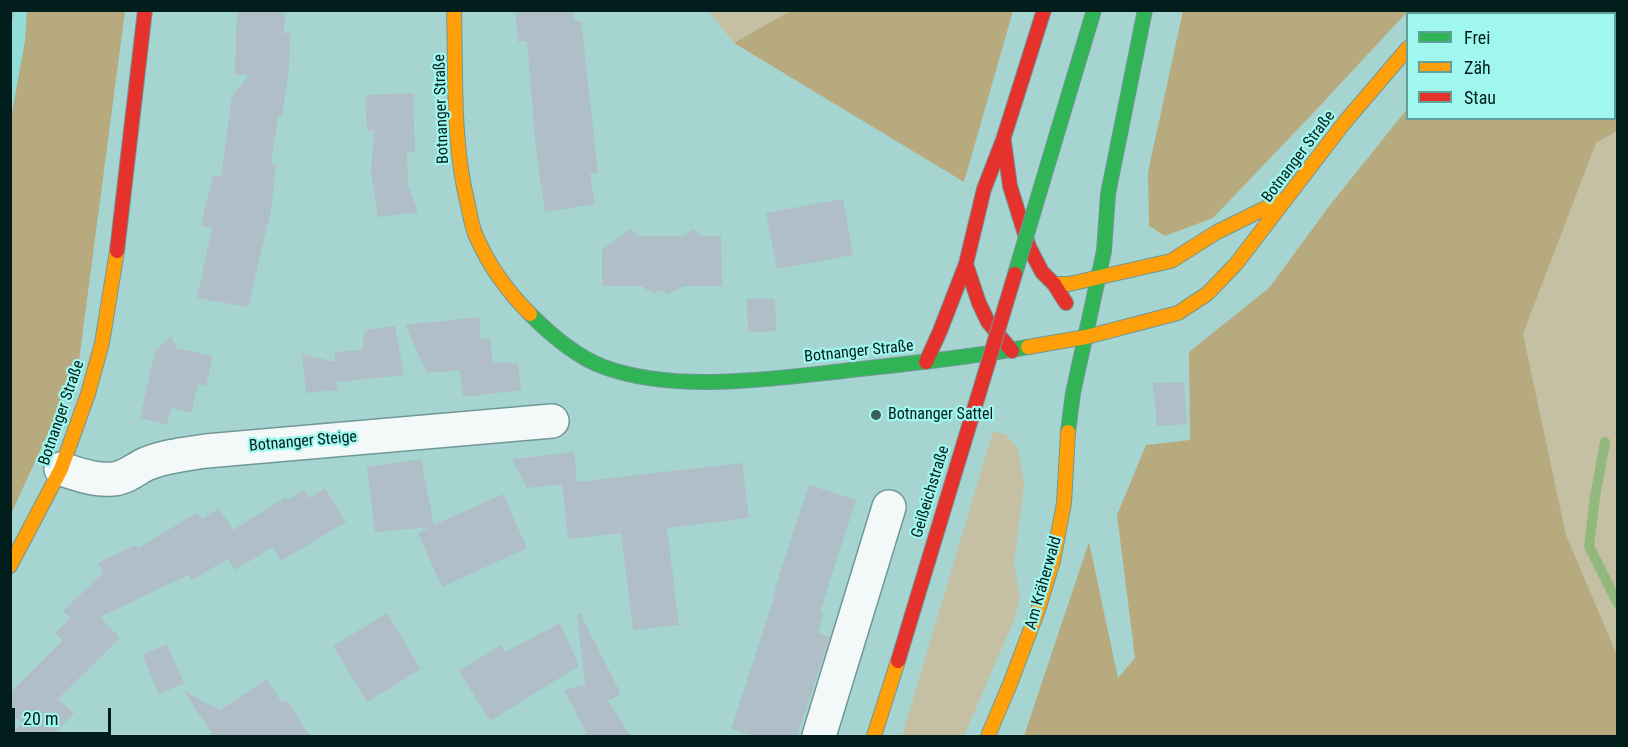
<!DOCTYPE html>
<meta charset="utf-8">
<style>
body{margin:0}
#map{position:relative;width:1628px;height:747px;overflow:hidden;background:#a6d5d1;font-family:"Roboto Condensed",sans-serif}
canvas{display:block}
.frame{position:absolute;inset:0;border:12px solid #021e1c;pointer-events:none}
.legend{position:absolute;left:1406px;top:12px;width:210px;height:108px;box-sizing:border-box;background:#9ff7ee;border:2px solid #60a09a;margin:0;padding:8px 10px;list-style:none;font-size:18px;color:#021e1c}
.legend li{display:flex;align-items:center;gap:12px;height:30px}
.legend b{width:30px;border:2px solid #60a09a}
.scale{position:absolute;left:12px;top:708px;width:99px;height:27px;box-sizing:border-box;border:3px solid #021e1c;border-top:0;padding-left:8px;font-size:18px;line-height:21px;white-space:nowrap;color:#021e1c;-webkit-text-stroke:4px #9ff7ee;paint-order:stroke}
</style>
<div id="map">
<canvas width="1628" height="747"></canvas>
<div class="frame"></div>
<ul class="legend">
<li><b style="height:8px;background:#30b455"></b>Frei</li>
<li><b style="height:8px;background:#ff9f0a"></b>Zäh</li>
<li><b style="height:8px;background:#e5322d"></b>Stau</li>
</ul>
<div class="scale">20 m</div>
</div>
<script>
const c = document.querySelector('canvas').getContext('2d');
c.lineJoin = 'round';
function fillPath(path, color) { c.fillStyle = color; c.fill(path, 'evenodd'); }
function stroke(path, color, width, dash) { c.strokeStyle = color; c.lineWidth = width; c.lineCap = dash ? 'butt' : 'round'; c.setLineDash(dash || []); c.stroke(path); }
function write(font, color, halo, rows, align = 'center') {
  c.font = font + ' "Roboto Condensed",sans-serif'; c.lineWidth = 4.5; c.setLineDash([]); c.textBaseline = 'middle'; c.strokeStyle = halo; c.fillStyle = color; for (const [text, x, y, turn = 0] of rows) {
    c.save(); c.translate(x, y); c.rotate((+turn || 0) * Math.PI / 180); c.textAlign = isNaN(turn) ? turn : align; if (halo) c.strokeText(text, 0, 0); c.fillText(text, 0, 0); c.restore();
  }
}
const built = new Path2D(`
 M 11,11 L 27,11 L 25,41 L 11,124 Z`);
const green = new Path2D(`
 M 708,11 L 792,11 L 734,43 Z
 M 1617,131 L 1617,655 L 1566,535 L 1523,334 L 1596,143 Z
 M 993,431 L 1006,435 L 1018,448 L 1024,486 L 1014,563 L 1020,599 L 1014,620 L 964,736 L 902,736 Z`);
const forest = new Path2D(`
 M 792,10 L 1013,11 L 964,182 L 734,43 Z
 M 27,11 L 125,11 L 78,368 L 11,514 L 10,124 L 25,41 Z
 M 1183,11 L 1408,11 L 1318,108 L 1213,218 L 1165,236 L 1149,226 L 1148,172 Z
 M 1489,11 L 1617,11 L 1617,131 L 1596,143 L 1523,334 L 1566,535 L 1617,655 L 1617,736 L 1024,736 L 1089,542 L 1118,678 L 1135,658 L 1117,515 L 1146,445 L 1190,440 L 1189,352 L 1269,288 L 1330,205 L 1407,109 L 1408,118 L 1614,118 L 1614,14 L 1487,13 Z`);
const stream = new Path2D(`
 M 1605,442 L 1595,497 L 1589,546 L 1618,604`);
const building = new Path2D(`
 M 237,10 L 285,10 L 284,33 L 290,33 L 289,68 L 282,117 L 278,116 L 271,164 L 276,165 L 271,210 L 248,307 L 197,298 L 212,228 L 201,225 L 213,175 L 221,176 L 232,96 L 249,75 L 235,74 Z
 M 515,10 L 573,10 L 574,21 L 581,21 L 598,173 L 590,174 L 595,204 L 545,212 L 536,150 L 527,41 L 518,42 Z
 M 413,93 L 415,151 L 407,152 L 408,185 L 418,212 L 378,217 L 371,172 L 374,130 L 367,131 L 365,95 Z
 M 843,199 L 853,255 L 777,269 L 766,213 Z
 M 631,229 L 639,236 L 684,236 L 693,229 L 702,236 L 721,236 L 722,286 L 684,286 L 668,294 L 661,290 L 654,294 L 641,286 L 602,286 L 602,249 Z
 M 747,299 L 775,299 L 776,331 L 748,332 Z
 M 479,317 L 481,339 L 490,338 L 493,363 L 509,362 L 510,364 L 518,363 L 521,390 L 463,397 L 460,370 L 427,373 L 405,325 Z
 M 395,326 L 404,375 L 337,382 L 338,390 L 306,393 L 302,354 L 335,362 L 335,352 L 362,350 L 365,330 Z
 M 171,336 L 176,348 L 213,356 L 206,386 L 198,384 L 191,413 L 171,408 L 167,425 L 140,418 L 155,351 Z
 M 1184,382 L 1187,424 L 1157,426 L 1153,383 Z
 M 574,452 L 577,482 L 742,463 L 749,518 L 667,528 L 679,625 L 633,630 L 621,533 L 568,539 L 562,484 L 527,488 L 512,459 Z
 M 421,459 L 434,525 L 503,494 L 527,548 L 442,587 L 418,533 L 430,527 L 375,532 L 367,467 Z
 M 809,485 L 856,500 L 820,612 L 824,613 L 818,633 L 830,637 L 797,736 L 755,736 L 731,729 L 774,598 L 776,585 Z
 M 325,488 L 346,522 L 281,561 L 273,547 L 235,570 L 228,559 L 192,580 L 188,575 L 100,617 L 120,638 L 58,699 L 74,713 L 51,736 L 10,736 L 22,723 L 10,712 L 10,693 L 63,640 L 55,633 L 70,618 L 63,611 L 103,573 L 98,563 L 136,545 L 138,548 L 198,512 L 202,519 L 219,508 L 233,530 L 286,497 L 288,500 L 304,490 L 309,498 Z
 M 387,613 L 421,669 L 367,702 L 333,646 Z
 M 580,613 L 621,694 L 608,701 L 631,736 L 588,736 L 564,690 L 585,685 L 577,614 Z
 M 560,623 L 579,666 L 490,721 L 459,671 L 501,645 L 505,652 Z
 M 167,644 L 184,683 L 159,694 L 142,655 Z
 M 267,679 L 282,703 L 287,700 L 310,736 L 213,736 L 184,691 L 220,710 Z`);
const street = new Path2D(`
 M 61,469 C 78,474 95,481 112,479 C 125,479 135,469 146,464 C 166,456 186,454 206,451 L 552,421
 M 819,736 L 889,507`);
const fast = new Path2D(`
 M 530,314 C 551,335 576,357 604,367 C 674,393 770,379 843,371 C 905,364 966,358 1028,347
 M 1068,432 L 1073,393 L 1104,251 L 1108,194 L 1145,10`);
const slow = new Path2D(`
 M 454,10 C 456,75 452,142 468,205 C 470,215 472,227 476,236 C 489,266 508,292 530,314
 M 1437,14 L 1439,10
 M 1054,284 L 1069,284 L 1171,261 L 1217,232 L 1282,200
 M 1028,347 L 1086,337 L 1178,313 L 1207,294 L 1236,264 L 1344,123 L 1408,48
 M 10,566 L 61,469 L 88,394 L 102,343 L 117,251
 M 874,736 L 898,661
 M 988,736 L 1010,684 L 1038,610 L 1053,561 L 1064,503 L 1068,432`);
const jam = new Path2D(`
 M 1004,142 L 1010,186 L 1029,247 L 1042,272 L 1054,284 L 1066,303
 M 117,251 L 145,10
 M 966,264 L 979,303 L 988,322 L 1012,351
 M 926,362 L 940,331 L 966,264 L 984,189 L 1003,140 L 1044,10`);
const rail = new Path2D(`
 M 10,19 L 12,10`);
const fastBridge = new Path2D(`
 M 1015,274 L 1094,10`);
const jamBridge = new Path2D(`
 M 898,661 L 1015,274`);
const markers = [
 [876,415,6,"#3b5e5b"]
];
const streetNames = [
 ["Botnanger Straße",442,109,-92],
 ["Botnanger Straße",1299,157,-53],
 ["Botnanger Straße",859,352,-6],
 ["Botnanger Straße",62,413,-71],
 ["Botnanger Steige",303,442,-5],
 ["Geißeichstraße",931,492,-73],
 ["Am Kräherwald",1044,583,-74]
];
const poiNames = [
 ["Botnanger Sattel",888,415]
];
fillPath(built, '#91ddd7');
fillPath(green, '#c5c0a3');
fillPath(forest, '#b7aa7e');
stroke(stream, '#92b87d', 10);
fillPath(building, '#afbec7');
stroke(street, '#719896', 36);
stroke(fast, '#719896', 16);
stroke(slow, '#719896', 16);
stroke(jam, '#719896', 16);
stroke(street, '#f2f9f8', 33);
stroke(fast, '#30b455', 14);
stroke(slow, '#ff9f0a', 14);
stroke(jam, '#e5322d', 14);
stroke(rail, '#a6b0b0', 4.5, [10, 10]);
stroke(fastBridge, '#719896', 16, []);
stroke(jamBridge, '#719896', 16, []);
stroke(fastBridge, '#30b455', 14);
stroke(jamBridge, '#e5322d', 14);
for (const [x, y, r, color] of markers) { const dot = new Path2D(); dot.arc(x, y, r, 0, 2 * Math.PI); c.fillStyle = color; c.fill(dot); stroke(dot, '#9ff7ee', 2); }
write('16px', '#021e1c', '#9ff7ee', streetNames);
write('16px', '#021e1c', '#9ff7ee', poiNames, 'left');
</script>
